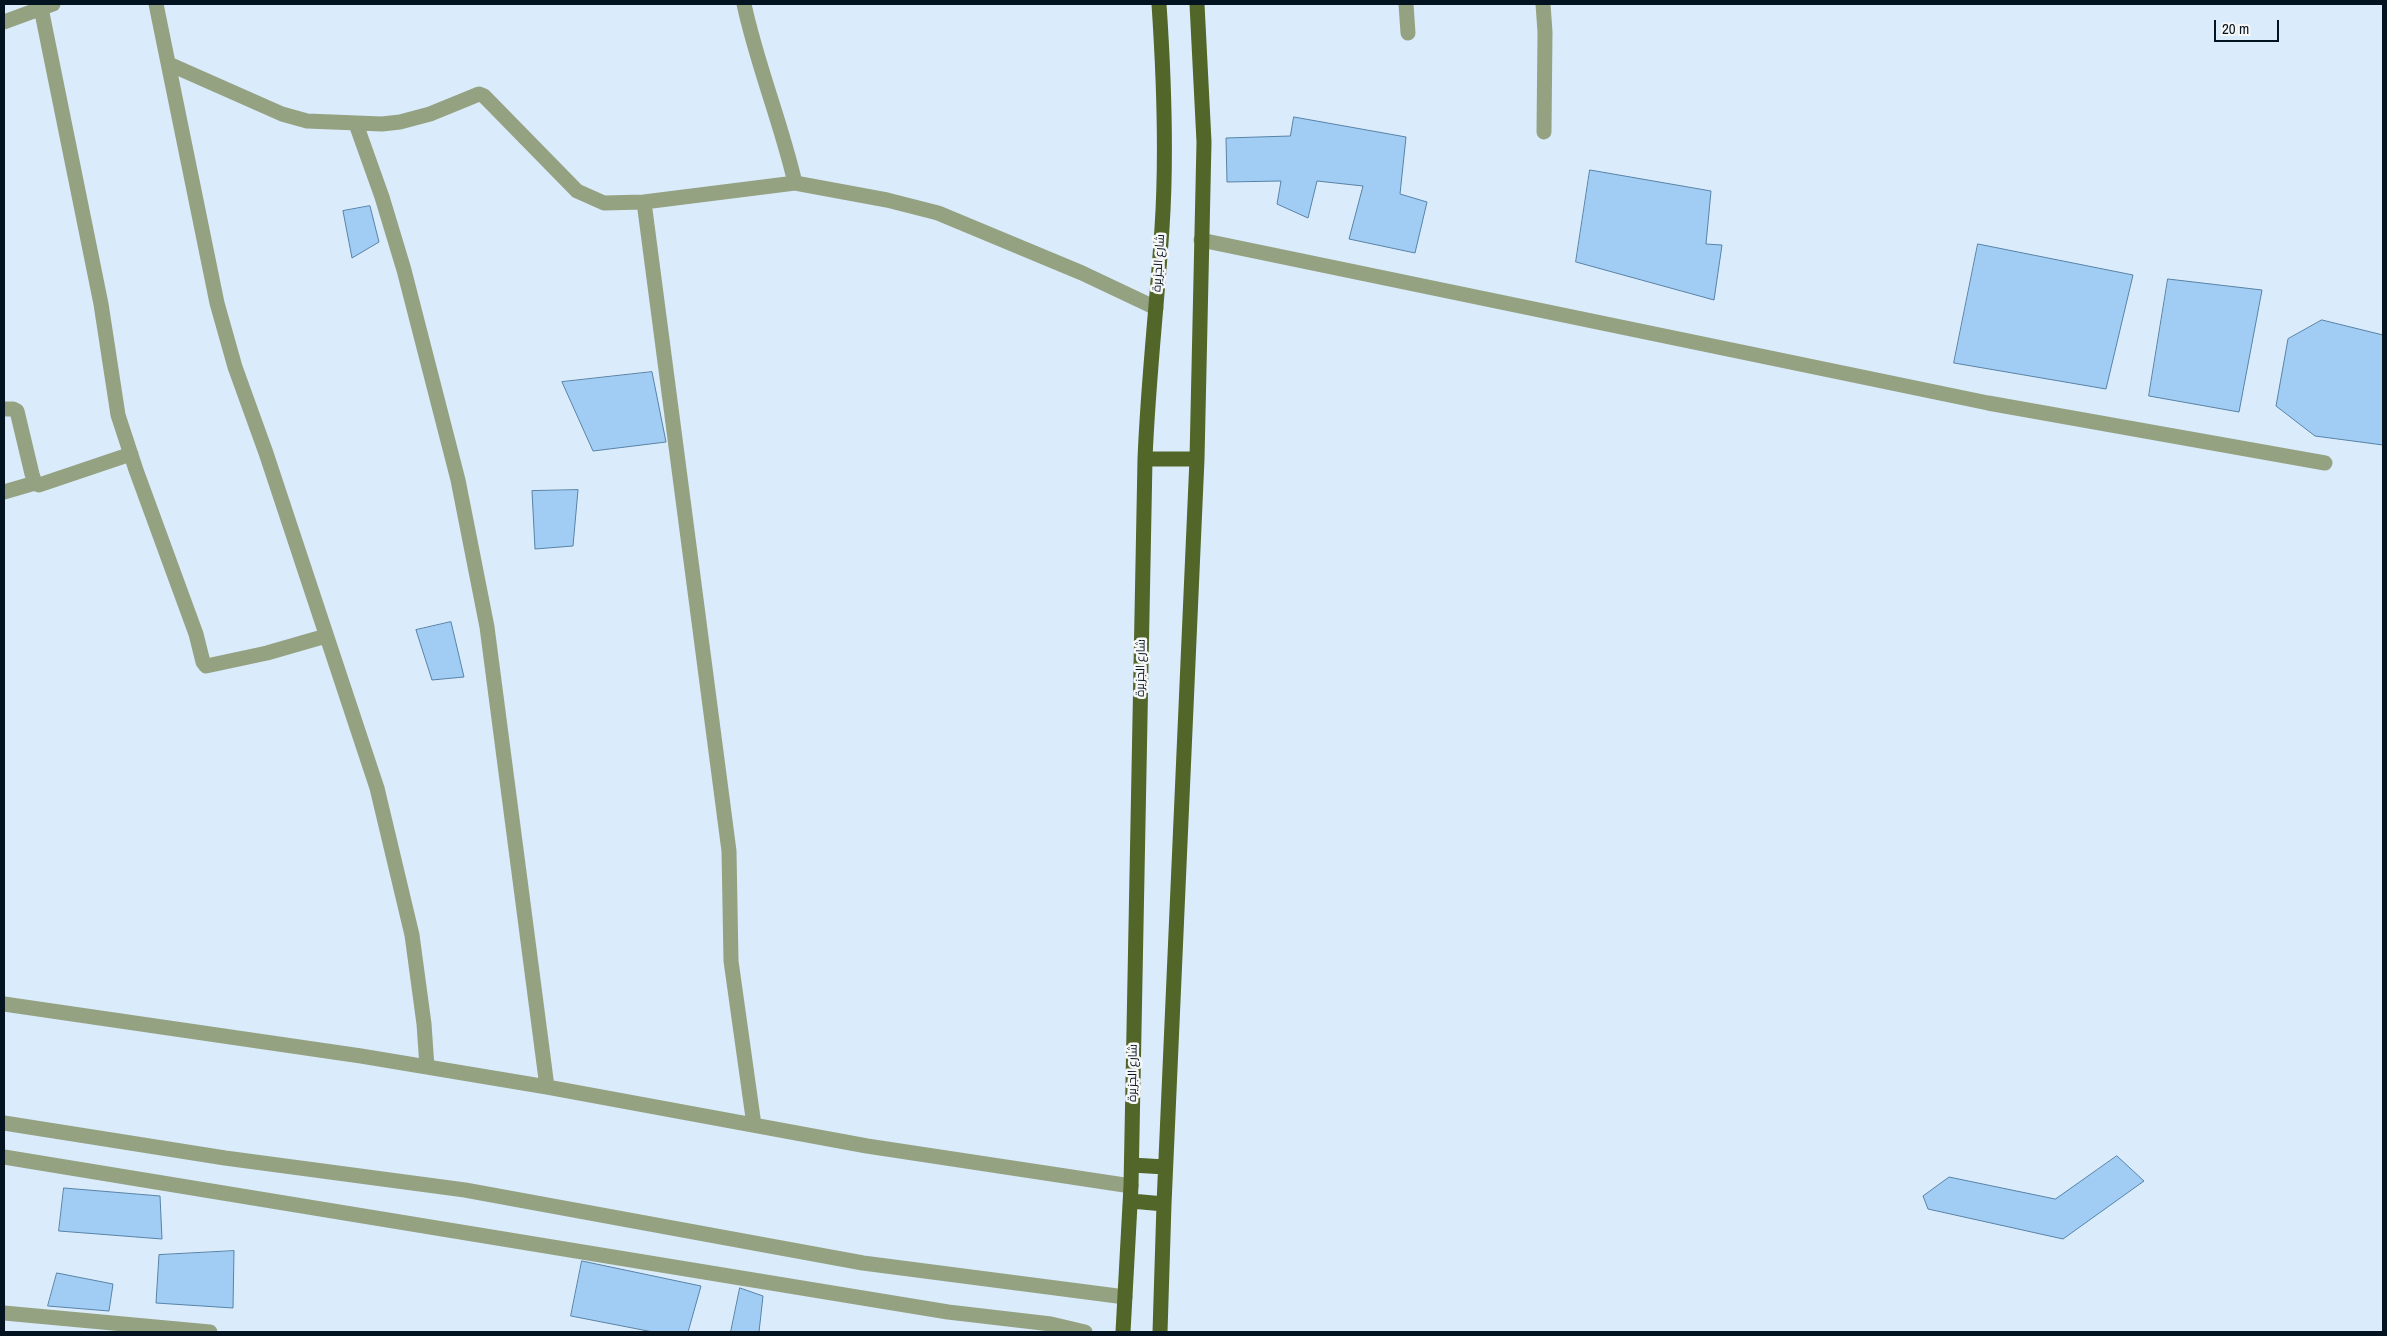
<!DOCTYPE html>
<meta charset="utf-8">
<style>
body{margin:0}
#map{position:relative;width:2387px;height:1336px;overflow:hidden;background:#daecfc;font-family:"Archivo Narrow",sans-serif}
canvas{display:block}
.frame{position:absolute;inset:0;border:5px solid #031320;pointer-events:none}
.scale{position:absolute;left:2214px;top:20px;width:65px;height:22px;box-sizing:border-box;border:2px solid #031320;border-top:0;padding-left:6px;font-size:15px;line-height:18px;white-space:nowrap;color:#031320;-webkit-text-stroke:4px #f7f7f7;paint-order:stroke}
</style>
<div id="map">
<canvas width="2387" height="1336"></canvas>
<div class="frame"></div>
<div class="scale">20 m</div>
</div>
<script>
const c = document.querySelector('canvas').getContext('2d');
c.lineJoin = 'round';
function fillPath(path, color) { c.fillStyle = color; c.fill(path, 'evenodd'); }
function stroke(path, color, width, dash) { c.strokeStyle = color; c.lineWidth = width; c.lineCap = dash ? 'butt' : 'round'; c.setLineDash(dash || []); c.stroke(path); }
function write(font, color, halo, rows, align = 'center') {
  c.font = font + ' "Archivo Narrow",Cairo,sans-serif'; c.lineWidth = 5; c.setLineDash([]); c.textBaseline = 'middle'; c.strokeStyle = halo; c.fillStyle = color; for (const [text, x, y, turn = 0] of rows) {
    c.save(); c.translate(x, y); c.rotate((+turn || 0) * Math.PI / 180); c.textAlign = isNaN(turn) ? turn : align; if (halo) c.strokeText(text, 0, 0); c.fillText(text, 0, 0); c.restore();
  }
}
const building = new Path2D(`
 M 1294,117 L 1406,137 L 1400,194 L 1427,202 L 1415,253 L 1349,239 L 1363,186 L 1317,181 L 1308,218 L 1277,204 L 1281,181 L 1227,182 L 1226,138 L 1290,136 Z
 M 1590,170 L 1711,191 L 1706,244 L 1722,245 L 1714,300 L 1576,262 Z
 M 370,206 L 379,242 L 352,258 L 343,211 Z
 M 1978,244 L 2133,275 L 2106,389 L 1954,363 Z
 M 2168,279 L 2262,290 L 2239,412 L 2149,396 Z
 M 2322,320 L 2383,335 L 2383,445 L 2315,436 L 2276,406 L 2288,339 Z
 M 652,372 L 666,442 L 593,451 L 562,382 Z
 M 578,490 L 573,546 L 535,549 L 532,491 Z
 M 451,622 L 464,677 L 432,680 L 416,630 Z
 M 2117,1156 L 2144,1181 L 2063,1239 L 1928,1209 L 1923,1196 L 1949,1177 L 2055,1199 Z
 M 64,1188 L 160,1196 L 162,1239 L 59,1231 Z
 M 234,1251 L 233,1308 L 156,1303 L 159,1255 Z
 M 582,1261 L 701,1286 L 688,1332 L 653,1332 L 571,1316 Z
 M 57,1273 L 113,1284 L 109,1311 L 48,1306 Z
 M 740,1288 L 763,1296 L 759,1332 L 731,1332 Z`);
const minor = new Path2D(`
 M 156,4 L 217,303 L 235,367 L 266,453 L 377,788 L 412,935 L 424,1024 L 427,1067
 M 744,4 C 757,65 781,122 795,183 L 887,200 L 938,213 L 1082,273 L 1156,308
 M 1406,4 L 1408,33
 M 1543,4 L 1545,32 L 1544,132
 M 41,8 L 101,304 L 118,415 L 136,470 L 196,634 L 203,662 L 206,666 L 211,665 L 267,653 L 326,636
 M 4,22 L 53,4
 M 169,64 L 282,114 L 307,121 L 382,124 L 400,122 L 430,114 L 479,94 L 484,96 L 577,191 L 604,203 L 644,202 L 795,183
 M 356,124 L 382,197 L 404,270 L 458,480 L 487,627 L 547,1087
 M 644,202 L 729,851 L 731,961 L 754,1125
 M 1201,240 L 1988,403 L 2325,463
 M 4,409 L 13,409 L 17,411 L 32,474 L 35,483 L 39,485 L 131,454
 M 4,492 L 35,483
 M 4,1004 L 361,1056 L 547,1087 L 867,1146 L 1131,1186
 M 4,1123 L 225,1158 L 465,1190 L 863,1263 L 1125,1297
 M 4,1157 L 948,1312 L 1051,1324 L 1085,1332
 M 4,1313 L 210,1332`);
const major = new Path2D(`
 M 1145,459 L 1197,459
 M 1132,1165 L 1165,1167
 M 1131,1201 L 1164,1204
 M 1123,1332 L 1131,1186 L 1145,459 C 1148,382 1157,305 1162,228 C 1167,153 1164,78 1159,4
 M 1160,1332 L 1164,1204 L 1197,459 L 1204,142 L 1197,4`);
const streetNames = [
 ["شارع الجزيرة",1159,263,-86],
 ["شارع الجزيرة",1141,668,-89],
 ["شارع الجزيرة",1133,1073,-89]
];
fillPath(building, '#a1cdf4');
stroke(building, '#5882a6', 1);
stroke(minor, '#95a282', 15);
stroke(major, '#516628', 15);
write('12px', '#031320', '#f7f7f7', streetNames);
</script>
